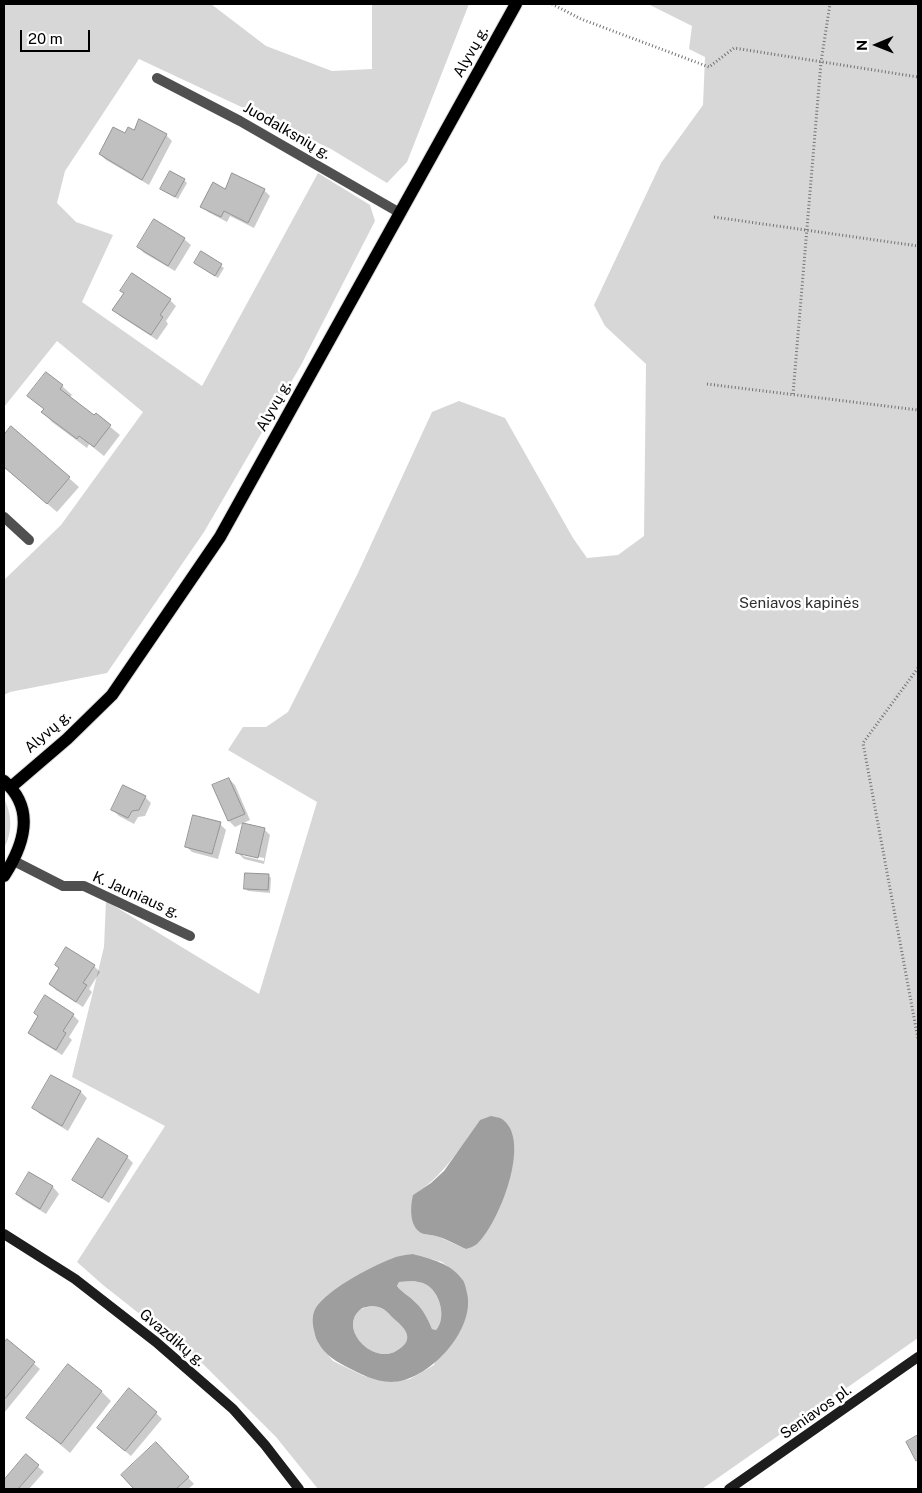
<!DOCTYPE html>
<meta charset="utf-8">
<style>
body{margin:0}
#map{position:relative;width:922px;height:1493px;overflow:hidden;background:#fff;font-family:"Public Sans",sans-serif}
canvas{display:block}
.frame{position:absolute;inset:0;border:5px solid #000;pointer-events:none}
.north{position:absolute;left:852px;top:20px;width:50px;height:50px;-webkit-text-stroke:4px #fff;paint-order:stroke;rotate:269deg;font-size:14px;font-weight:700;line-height:20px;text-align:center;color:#000}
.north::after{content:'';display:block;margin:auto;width:18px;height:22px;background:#000;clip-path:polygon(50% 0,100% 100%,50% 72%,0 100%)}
.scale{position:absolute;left:20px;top:30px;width:70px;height:22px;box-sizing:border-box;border:2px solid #000;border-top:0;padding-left:6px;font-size:15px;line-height:18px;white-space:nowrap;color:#000;-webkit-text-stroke:4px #fff;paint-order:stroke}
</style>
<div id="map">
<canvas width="922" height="1493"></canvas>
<div class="frame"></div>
<div class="north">N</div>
<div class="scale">20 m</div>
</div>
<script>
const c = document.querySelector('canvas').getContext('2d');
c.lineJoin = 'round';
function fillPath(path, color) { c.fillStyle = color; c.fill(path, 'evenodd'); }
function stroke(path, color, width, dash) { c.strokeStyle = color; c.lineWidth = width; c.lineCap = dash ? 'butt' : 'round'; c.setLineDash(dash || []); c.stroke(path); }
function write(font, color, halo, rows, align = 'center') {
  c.font = font + ' "Public Sans",sans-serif'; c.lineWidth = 5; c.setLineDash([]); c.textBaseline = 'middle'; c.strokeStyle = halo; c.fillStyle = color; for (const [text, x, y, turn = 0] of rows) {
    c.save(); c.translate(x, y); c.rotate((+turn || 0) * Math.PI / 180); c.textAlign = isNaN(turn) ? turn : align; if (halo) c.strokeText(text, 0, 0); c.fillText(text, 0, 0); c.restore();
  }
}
const green = new Path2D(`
 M 4,4 L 211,4 L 266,46 L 332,71 L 372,69 L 372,4 L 469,4 L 407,162 L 387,183 L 331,149 L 139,59 L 65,171 L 57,203 L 76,222 L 113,235 L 82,302 L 202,386 L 318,173 L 370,205 L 375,221 L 301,365 L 204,532 L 107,673 L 10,692 L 4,695 L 4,580 L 61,525 L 143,412 L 57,341 L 4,407 Z
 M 648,4 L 918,4 L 918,1338 L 702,1489 L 318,1489 L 276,1437 L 203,1364 L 103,1285 L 77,1262 L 165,1126 L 72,1077 L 104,947 L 106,901 L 259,994 L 317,802 L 228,750 L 243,727 L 266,727 L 288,712 L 357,575 L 432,412 L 459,401 L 505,418 L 573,538 L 587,558 L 618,555 L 644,536 L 646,364 L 605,326 L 594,305 L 661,163 L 703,105 L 705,57 L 689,49 L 692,26 ZM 480,1120 L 466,1249 L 437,1236 L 424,1234 L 413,1195 C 443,1177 460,1148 480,1120 ZM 413,1254 L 442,1262 L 463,1280 L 434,1365 L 410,1379 L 391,1382 L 364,1376 L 333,1361 L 318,1343 L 327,1296 C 356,1275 377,1261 413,1254 Z
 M 4,799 C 12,813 13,833 4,848 Z
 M 413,1281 C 416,1282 421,1282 425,1284 C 440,1291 447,1318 436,1330 L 432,1329 C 428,1319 423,1309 415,1302 C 410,1296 402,1293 397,1286 L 399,1282 Z
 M 372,1306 C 384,1307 385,1310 394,1319 C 407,1330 415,1340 396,1351 C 373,1365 337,1328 361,1309 C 363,1308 369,1307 372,1306 Z`);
const water = new Path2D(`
 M 491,1116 C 494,1117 499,1117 502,1119 C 533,1140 498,1225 477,1244 C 474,1246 470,1248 466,1249 C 457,1245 447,1239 436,1236 C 433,1235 428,1235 424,1234 C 409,1229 410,1208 413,1195 L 431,1183 L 444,1171 L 480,1120 Z
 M 413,1254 C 431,1259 450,1263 462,1279 C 465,1282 466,1289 467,1293 C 476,1330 428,1382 391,1382 C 375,1382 359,1373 345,1366 C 333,1360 321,1351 316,1338 C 314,1330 311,1321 314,1312 C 320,1293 372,1266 391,1259 C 397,1256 405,1255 413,1254 ZM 413,1281 C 417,1282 421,1282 425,1284 C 440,1291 447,1318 436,1330 L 432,1329 C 428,1319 423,1309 415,1302 C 410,1296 402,1293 397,1286 L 399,1282 ZM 372,1306 C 384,1307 385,1310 394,1319 C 407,1330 415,1340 396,1351 C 373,1365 337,1328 361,1309 C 363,1307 369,1307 372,1306 Z`);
const shadow = new Path2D(`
 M 135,132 L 166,135 L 172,141 L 149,185 L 106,160 L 100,154 L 126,135 Z
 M 184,180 L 187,183 L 178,199 L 162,189 Z
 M 225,190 L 264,190 L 270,196 L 254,228 L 230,216 L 227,222 L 208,212 L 202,206 Z
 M 184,239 L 191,245 L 175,271 L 144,253 L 138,247 Z
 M 202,253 L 224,268 L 218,278 L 198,265 Z
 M 121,291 L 170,300 L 176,306 L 166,321 L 168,324 L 157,340 L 120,316 L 114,310 L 125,294 Z
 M 62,386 L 72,395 L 69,398 L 94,417 L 96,415 L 120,435 L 104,456 L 89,444 L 87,448 L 52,422 L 43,412 L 45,410 L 29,396 Z
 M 12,428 L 79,487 L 57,512 L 4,467 L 4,437 Z
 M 229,779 L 235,785 L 250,820 L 235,827 L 229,821 Z
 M 145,797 L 151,803 L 145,816 L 138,817 L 134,824 L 119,816 L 113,810 Z
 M 220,824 L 226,830 L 218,859 L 192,852 L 186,846 Z
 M 264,829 L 270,835 L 264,864 L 244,859 L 238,853 ZM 243,854 L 264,858 L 264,861 L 243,856 Z
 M 268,875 L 271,878 L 270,893 L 248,891 L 245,888 Z
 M 94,966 L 100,972 L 89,989 L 92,992 L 83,1007 L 56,990 L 50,984 Z
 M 73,1015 L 79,1021 L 69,1037 L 72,1040 L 62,1055 L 36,1039 L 30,1032 Z
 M 52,1076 L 81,1092 L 87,1098 L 68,1131 L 40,1114 L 34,1108 Z
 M 127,1157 L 133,1163 L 109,1203 L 80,1185 L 74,1179 Z
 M 30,1174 L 53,1187 L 59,1194 L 46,1214 L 23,1200 L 17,1194 Z
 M 7,1340 L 40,1369 L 4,1413 L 4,1344 Z
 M 102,1392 L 111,1401 L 70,1453 L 28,1417 Z
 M 156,1413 L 162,1419 L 131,1456 L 104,1434 Z
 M 156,1443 L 194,1484 L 188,1489 L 136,1489 L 122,1475 Z
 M 26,1456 L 44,1472 L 29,1489 L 4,1489 L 4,1481 Z`);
const building = new Path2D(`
 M 139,119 L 167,134 L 142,180 L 99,154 L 113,127 L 125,133 L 128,127 L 134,130 Z
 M 170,171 L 185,179 L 175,197 L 160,189 Z
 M 232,173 L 265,189 L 248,223 L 224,211 L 221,217 L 200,207 L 213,182 L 225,189 Z
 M 154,219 L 185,238 L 168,266 L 137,247 Z
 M 201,251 L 222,264 L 215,276 L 194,263 Z
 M 132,273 L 171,299 L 160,315 L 163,317 L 151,335 L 112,310 L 124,293 L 120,291 Z
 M 46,372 L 63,385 L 60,389 L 94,415 L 96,413 L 111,425 L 94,447 L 79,436 L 77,439 L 41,412 L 44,409 L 27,396 Z
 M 11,426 L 70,477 L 47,504 L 4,467 L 4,435 Z
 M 229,778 L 245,814 L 228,821 L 212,785 Z
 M 123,785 L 146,796 L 139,810 L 132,811 L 128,818 L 111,810 Z
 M 193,815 L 221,822 L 212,854 L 185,847 Z
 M 243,823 L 265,828 L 258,858 L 236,853 Z
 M 245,873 L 269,874 L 268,890 L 244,889 Z
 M 66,947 L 95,965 L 83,983 L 87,985 L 76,1002 L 49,984 L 59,968 L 55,965 Z
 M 45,995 L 74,1014 L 63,1031 L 66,1033 L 56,1050 L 28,1033 L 38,1016 L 34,1013 Z
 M 51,1075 L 81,1091 L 62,1126 L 32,1108 Z
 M 98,1138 L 128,1156 L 102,1198 L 72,1180 Z
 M 29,1172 L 53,1186 L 40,1209 L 16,1194 Z
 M 7,1339 L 35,1362 L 4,1400 L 4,1343 Z
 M 68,1364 L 102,1391 L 61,1444 L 26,1418 Z
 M 129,1388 L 157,1412 L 125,1451 L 97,1428 Z
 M 918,1435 L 918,1460 L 916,1461 L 906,1442 Z
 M 156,1442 L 189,1477 L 176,1489 L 134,1489 L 121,1475 Z
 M 26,1454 L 39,1465 L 18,1489 L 4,1489 L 4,1480 Z`);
const path = new Path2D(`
 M 552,4 L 581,19 L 709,67 L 734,48 L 918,77
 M 714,217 L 918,246
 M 707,384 L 918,410
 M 793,394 L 821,62 L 830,4
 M 918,668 L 863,743 L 918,1039`);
const street = new Path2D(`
 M 157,78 L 240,121 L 400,213
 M 4,517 L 29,540
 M 14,861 L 63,886 L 84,886 L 190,936`);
const secondary = new Path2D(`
 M 4,1234 L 75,1279 L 156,1342 L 233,1409 L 265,1445 L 299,1489
 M 729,1489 L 918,1357`);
const primary = new Path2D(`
 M 4,781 C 36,809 24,845 4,876
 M 11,787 L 67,739 L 112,695 L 220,537 L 516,4`);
const streetNames = [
 ["Alyvų g.",471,52,-61],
 ["Juodalksnių g.",287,131,30],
 ["Alyvų g.",274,406,-61],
 ["Alyvų g.",48,732,-41],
 ["K. Jauniaus g.",136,895,24],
 ["Gvazdikų g.",172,1338,40],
 ["Seniavos pl.",816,1412,-35]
];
const parkNames = [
 ["Seniavos kapinės",799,603]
];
fillPath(green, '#d7d7d7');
fillPath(water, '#9e9e9e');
fillPath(shadow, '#0003');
fillPath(building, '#c0c0c0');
stroke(building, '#949494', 1);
stroke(primary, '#dbdbdb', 14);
stroke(path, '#727272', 3, [1, 2.5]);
stroke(street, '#505050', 10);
stroke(secondary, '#1d1d1d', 10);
stroke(primary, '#000', 12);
write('15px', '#000', '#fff', streetNames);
write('15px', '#2e2e2e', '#fff', parkNames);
</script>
